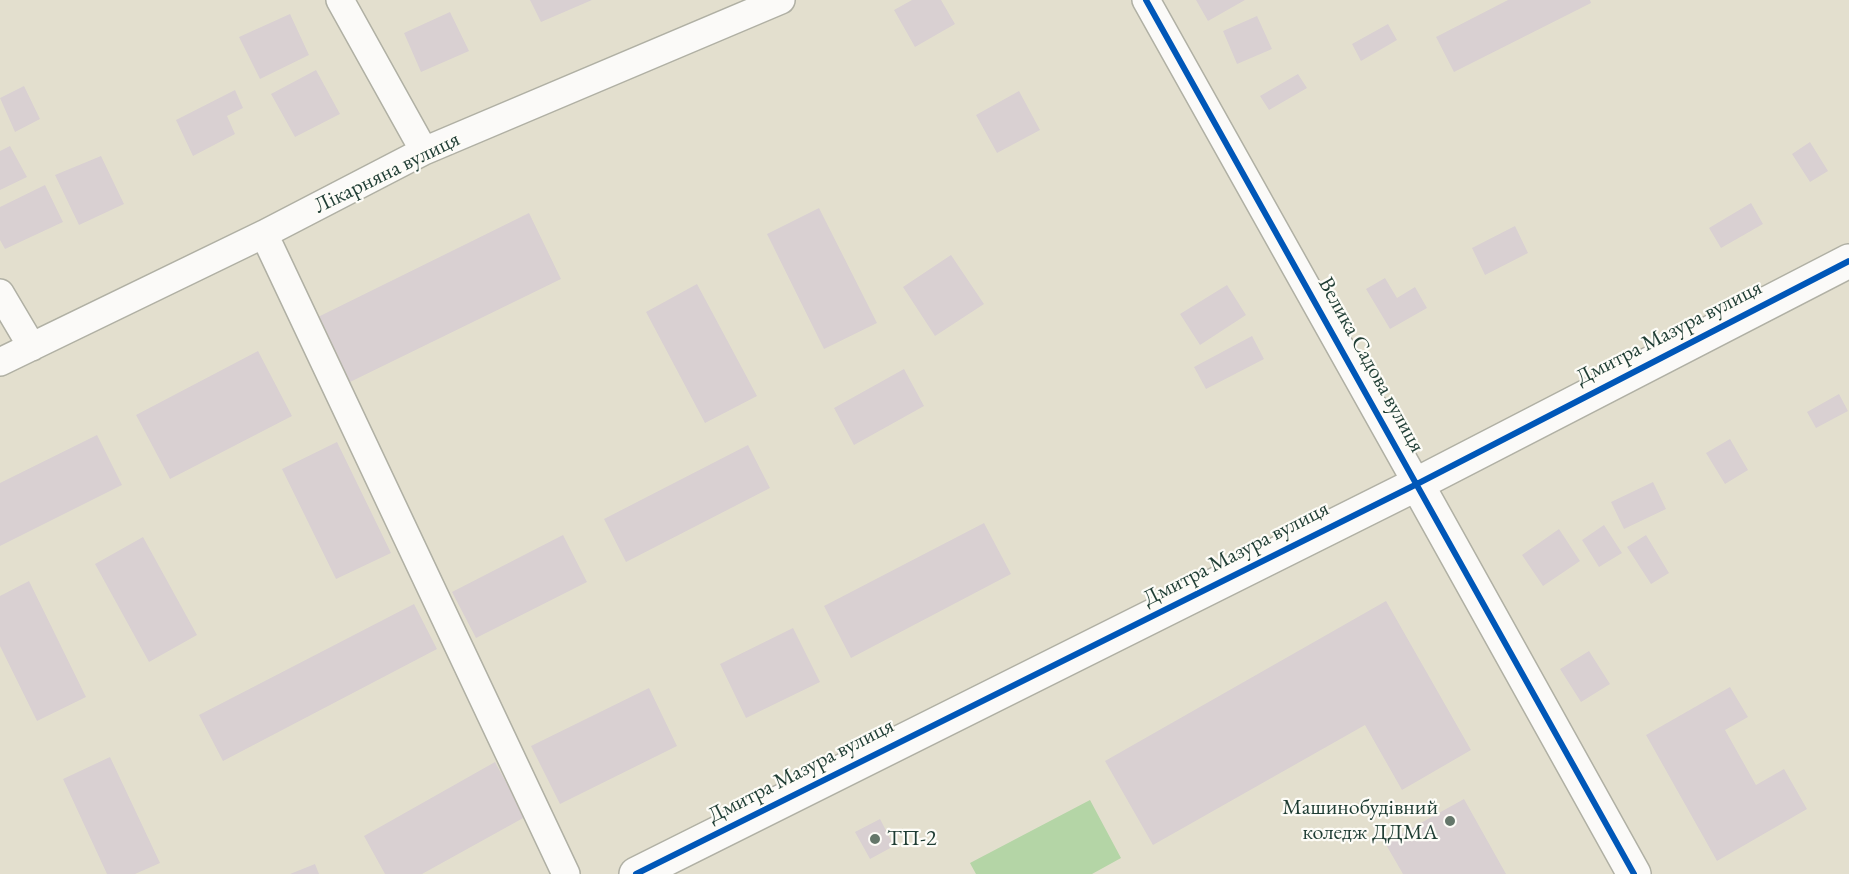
<!DOCTYPE html>
<meta charset="utf-8">
<style>
body{margin:0}
canvas{display:block;background:#e3dfce}
</style>
<canvas width="1849" height="874"></canvas>
<script>
const c = document.querySelector('canvas').getContext('2d');
c.lineJoin = 'round';
function fillPath(path, color) { c.fillStyle = color; c.fill(path, 'evenodd'); }
function stroke(path, color, width, dash) { c.strokeStyle = color; c.lineWidth = width; c.lineCap = dash ? 'butt' : 'round'; c.setLineDash(dash || []); c.stroke(path); }
function write(font, color, halo, rows, align = 'center') {
  c.font = font + ' "EB Garamond",serif'; c.lineWidth = 4.5; c.setLineDash([]); c.textBaseline = 'middle'; c.strokeStyle = halo; c.fillStyle = color; for (const [text, x, y, turn = 0] of rows) {
    c.save(); c.translate(x, y); c.rotate((+turn || 0) * Math.PI / 180); c.textAlign = isNaN(turn) ? turn : align; if (halo) c.strokeText(text, 0, 0); c.fillText(text, 0, 0); c.restore();
  }
}
const green = new Path2D(`
 M 1090,800 L 1121,858 L 1092,874 L 976,874 L 970,863 Z`);
const building = new Path2D(`
 M 530,0 L 592,0 L 541,22 Z
 M 912,0 L 941,0 L 955,24 L 915,47 L 894,10 Z
 M 1196,0 L 1245,0 L 1208,21 Z
 M 1508,0 L 1590,0 L 1591,3 L 1454,72 L 1436,37 Z
 M 450,12 L 469,51 L 421,72 L 404,33 Z
 M 290,14 L 309,55 L 260,79 L 239,37 Z
 M 1257,16 L 1272,49 L 1237,64 L 1223,31 Z
 M 1388,24 L 1397,40 L 1361,61 L 1352,44 Z
 M 316,70 L 340,114 L 295,137 L 271,94 Z
 M 1298,74 L 1307,88 L 1269,110 L 1260,96 Z
 M 24,86 L 40,119 L 15,132 L 0,98 Z
 M 235,90 L 243,108 L 227,116 L 235,134 L 193,156 L 176,120 Z
 M 1019,91 L 1040,130 L 997,153 L 976,115 Z
 M 1810,142 L 1828,171 L 1810,182 L 1792,154 Z
 M 10,146 L 27,177 L 0,190 L 0,151 Z
 M 101,156 L 124,204 L 79,225 L 55,175 Z
 M 45,185 L 63,222 L 5,249 L 0,240 L 0,207 Z
 M 1751,203 L 1763,224 L 1721,248 L 1709,228 Z
 M 819,208 L 877,323 L 824,349 L 767,234 Z
 M 529,213 L 561,279 L 350,382 L 318,317 Z
 M 1515,226 L 1528,253 L 1485,275 L 1472,248 Z
 M 951,255 L 984,304 L 935,336 L 903,287 Z
 M 1385,278 L 1397,298 L 1415,287 L 1427,308 L 1390,329 L 1366,289 Z
 M 697,284 L 757,396 L 705,423 L 646,312 Z
 M 1227,285 L 1246,315 L 1200,345 L 1180,314 Z
 M 1252,336 L 1264,359 L 1206,389 L 1194,367 Z
 M 258,351 L 292,416 L 170,479 L 136,415 Z
 M 904,369 L 924,406 L 854,445 L 834,408 Z
 M 1839,394 L 1848,411 L 1816,428 L 1807,412 Z
 M 97,435 L 122,485 L 0,546 L 0,483 Z
 M 1730,439 L 1748,470 L 1725,484 L 1706,453 Z
 M 337,442 L 391,553 L 336,579 L 282,469 Z
 M 748,445 L 770,488 L 626,562 L 604,519 Z
 M 1653,482 L 1666,509 L 1624,529 L 1611,502 Z
 M 984,523 L 1011,574 L 851,658 L 824,606 Z
 M 1604,525 L 1622,553 L 1599,567 L 1582,540 Z
 M 1559,529 L 1580,561 L 1543,586 L 1522,555 Z
 M 563,535 L 587,582 L 476,638 L 452,592 Z
 M 1646,535 L 1669,573 L 1651,584 L 1627,547 Z
 M 143,537 L 197,635 L 149,662 L 95,564 Z
 M 29,581 L 86,697 L 37,721 L 0,646 L 0,596 Z
 M 1386,601 L 1471,750 L 1402,790 L 1365,725 L 1153,845 L 1105,761 Z
 M 414,604 L 437,649 L 223,761 L 199,715 Z
 M 793,628 L 820,682 L 746,718 L 720,664 Z
 M 1589,651 L 1610,684 L 1581,702 L 1560,669 Z
 M 1730,687 L 1748,717 L 1725,730 L 1756,785 L 1784,769 L 1807,809 L 1717,861 L 1646,735 Z
 M 649,688 L 677,746 L 560,804 L 531,746 Z
 M 110,757 L 160,863 L 135,874 L 107,874 L 63,779 Z
 M 495,762 L 525,817 L 422,874 L 385,874 L 364,836 Z
 M 1464,799 L 1506,874 L 1403,874 L 1385,843 Z
 M 880,819 L 894,846 L 870,859 L 855,832 Z
 M 315,864 L 319,874 L 290,874 Z`);
const minor = new Path2D(`
 M 340,0 L 424,151
 M 1146,0 L 1417,484
 M 264,234 L 566,874
 M 0,293 L 32,347
 M 0,362 L 264,234 L 424,151 L 781,0`);
const tertiary = new Path2D(`
 M 1417,484 L 1634,874
 M 636,874 L 1417,484 L 1849,261`);
const cycleway = new Path2D(`
 M 1146,0 L 1634,874
 M 636,874 L 1417,484 L 1849,261`);
const markers = [
 [1450,821,6,"#64766a"],
 [875,839,6,"#64766a"]
];
const streetNames = [
 ["Лікарняна вулиця",387,173,-26],
 ["Дмитра Мазура вулиця",1669,333,-27],
 ["Велика Садова вулиця",1371,365,61],
 ["Дмитра Мазура вулиця",1236,554,-27],
 ["Дмитра Мазура вулиця",801,771,-27]
];
const poiNames = [
 ["Машинобудівний",1438,808],
 ["коледж ДДМА",1438,833],
 ["ТП-2",887,839,"left"]
];
fillPath(green, '#b4d5a6');
fillPath(building, '#d9d0d2');
stroke(minor, '#b0b0a4', 30);
stroke(tertiary, '#b0b0a4', 36);
stroke(minor, '#fbfaf8', 27);
stroke(tertiary, '#fbfaf8', 33);
stroke(cycleway, '#0057b8', 6);
for (const [x, y, r, color] of markers) { const dot = new Path2D(); dot.arc(x, y, r, 0, 2 * Math.PI); c.fillStyle = color; c.fill(dot); stroke(dot, '#fdfcf7', 2); }
write('22px', '#1f3d34', '#fdfcf7', streetNames);
write('22px', '#1f3d34', '#fdfcf7', poiNames, 'right');
</script>
